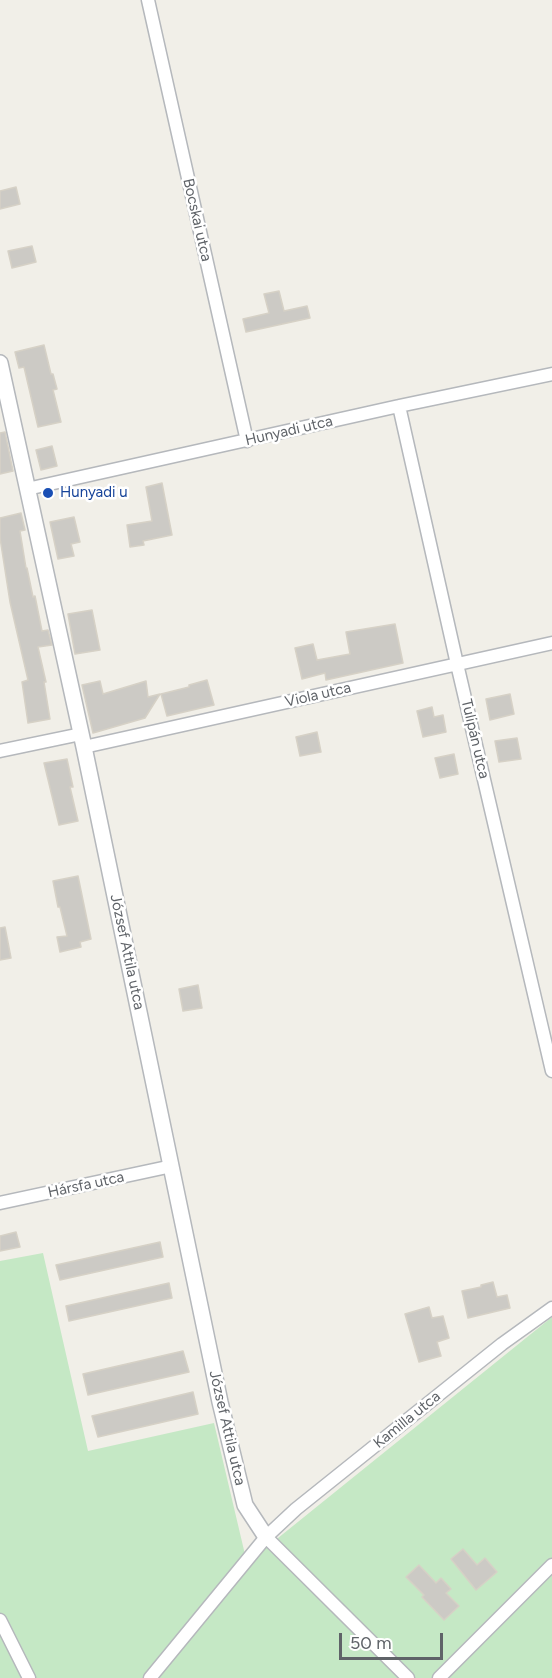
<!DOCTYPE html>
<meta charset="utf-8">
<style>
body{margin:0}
#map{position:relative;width:552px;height:1678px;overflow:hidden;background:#f1efe8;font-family:Figtree,sans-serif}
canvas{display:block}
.scale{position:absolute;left:339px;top:1633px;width:104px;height:27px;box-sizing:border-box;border:3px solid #5f6368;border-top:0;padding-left:8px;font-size:18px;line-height:21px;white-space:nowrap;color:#5f6368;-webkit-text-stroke:4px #fff;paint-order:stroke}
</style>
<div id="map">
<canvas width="552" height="1678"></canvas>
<div class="scale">50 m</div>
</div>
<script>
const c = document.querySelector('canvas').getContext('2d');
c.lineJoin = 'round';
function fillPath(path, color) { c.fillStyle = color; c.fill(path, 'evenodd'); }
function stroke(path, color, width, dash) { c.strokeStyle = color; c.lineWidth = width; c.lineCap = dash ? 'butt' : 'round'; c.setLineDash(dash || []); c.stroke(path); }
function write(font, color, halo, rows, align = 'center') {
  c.font = font + ' Figtree,sans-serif'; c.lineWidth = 5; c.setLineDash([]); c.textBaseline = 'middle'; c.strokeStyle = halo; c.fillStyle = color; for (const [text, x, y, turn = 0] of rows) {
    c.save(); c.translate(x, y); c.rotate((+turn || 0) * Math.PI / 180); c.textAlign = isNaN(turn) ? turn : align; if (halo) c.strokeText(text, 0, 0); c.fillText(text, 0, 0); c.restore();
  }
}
const green = new Path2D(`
 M 43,1253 L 88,1451 L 214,1423 L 247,1563 L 552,1317 L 552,1678 L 0,1678 L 0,1261 Z`);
const building = new Path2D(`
 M 16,187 L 20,204 L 0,209 L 0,191 Z
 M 32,246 L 36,262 L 12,268 L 8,251 Z
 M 279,291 L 284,311 L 307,306 L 310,318 L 246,332 L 243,319 L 269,313 L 264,294 Z
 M 44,345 L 51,374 L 53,374 L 57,389 L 53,390 L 61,422 L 38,427 L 24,367 L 19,368 L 15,352 Z
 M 5,432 L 13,471 L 0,474 L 0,433 Z
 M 52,446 L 57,466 L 41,470 L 36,450 Z
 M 162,483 L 172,535 L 143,541 L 144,545 L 130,547 L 127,525 L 152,521 L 146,487 Z
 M 21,513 L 25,530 L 20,531 L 26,568 L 27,568 L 33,597 L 35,596 L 42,631 L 48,630 L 52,645 L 38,647 L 46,682 L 44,682 L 50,719 L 28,723 L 22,682 L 28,680 L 10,602 L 0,538 L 0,518 Z
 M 74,517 L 80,542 L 71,544 L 74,556 L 58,559 L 50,522 Z
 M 92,610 L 100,650 L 75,654 L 68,614 Z
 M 395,624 L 403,663 L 326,680 L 325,673 L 302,679 L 295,648 L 313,644 L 317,660 L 350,654 L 346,632 Z
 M 207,680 L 214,705 L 167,716 L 161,694 L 189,687 L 189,685 Z
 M 100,681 L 103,694 L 146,681 L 148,697 L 160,694 L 145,718 L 93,733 L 82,685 Z
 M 510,694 L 514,714 L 490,720 L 486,699 Z
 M 432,707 L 434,717 L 443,715 L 446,732 L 423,737 L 417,711 Z
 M 317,732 L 321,752 L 300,756 L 296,737 Z
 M 517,738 L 521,759 L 499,762 L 495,741 Z
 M 454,754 L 458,774 L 440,778 L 435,758 Z
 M 67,759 L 73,787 L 70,787 L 78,821 L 59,825 L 44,763 Z
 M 78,876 L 91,939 L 80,942 L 81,947 L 60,952 L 57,937 L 67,936 L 60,907 L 58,907 L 53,881 Z
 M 5,927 L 11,958 L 0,960 L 0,928 Z
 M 198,985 L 202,1008 L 183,1011 L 179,989 Z
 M 16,1232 L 20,1247 L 0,1251 L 0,1236 Z
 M 160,1242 L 163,1257 L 60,1280 L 56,1265 Z
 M 493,1282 L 497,1297 L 507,1295 L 510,1308 L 468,1318 L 462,1291 L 481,1287 L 481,1285 Z
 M 169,1283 L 172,1298 L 69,1321 L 66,1306 Z
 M 429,1307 L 432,1318 L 443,1316 L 449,1338 L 437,1342 L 441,1356 L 419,1362 L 405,1314 Z
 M 183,1351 L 189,1372 L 88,1395 L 83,1374 Z
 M 193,1392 L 198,1414 L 98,1437 L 92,1416 Z
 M 463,1549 L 477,1565 L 485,1558 L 497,1572 L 476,1590 L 451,1559 Z
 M 419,1565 L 436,1583 L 441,1578 L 451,1589 L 446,1593 L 459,1606 L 444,1620 L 422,1597 L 424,1595 L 406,1577 Z`);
const minor = new Path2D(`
 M 148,0 L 247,441
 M 399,406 L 457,664 L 552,1071
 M 27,489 L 399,406 L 552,374
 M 84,747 L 552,643
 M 0,751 L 81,734
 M 0,1203 L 172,1166
 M 266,1537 L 408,1678
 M 0,1620 L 29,1678
 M 150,1678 L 266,1537 L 296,1509 L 502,1344 L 552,1308
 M 439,1678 L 552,1565`);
const tertiary = new Path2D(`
 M 0,363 L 84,747 L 220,1402 L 245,1505 L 266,1537`);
const markers = [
 [48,493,6,"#1a4fb4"]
];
const streetNames = [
 ["Bocskai utca",197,220,77],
 ["Hunyadi utca",289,431,-13],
 ["Viola utca",318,695,-13],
 ["Tulipán utca",475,739,77],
 ["József Attila utca",127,952,78],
 ["Hársfa utca",86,1185,-12],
 ["Kamilla utca",407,1420,-39],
 ["József Attila utca",227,1428,77]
];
const transitNames = [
 ["Hunyadi u",60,493]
];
fillPath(green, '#c5e8c5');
fillPath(building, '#cccac5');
stroke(building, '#d6d1c6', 1.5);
stroke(minor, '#b5b8bc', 15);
stroke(tertiary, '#b5b8bc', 18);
stroke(minor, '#fff', 12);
stroke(tertiary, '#fff', 15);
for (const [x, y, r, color] of markers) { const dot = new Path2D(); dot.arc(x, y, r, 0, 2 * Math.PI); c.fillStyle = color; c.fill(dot); stroke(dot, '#fff', 2); }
write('15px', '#5f6368', '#fff', streetNames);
write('15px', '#164399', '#fff', transitNames, 'left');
</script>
